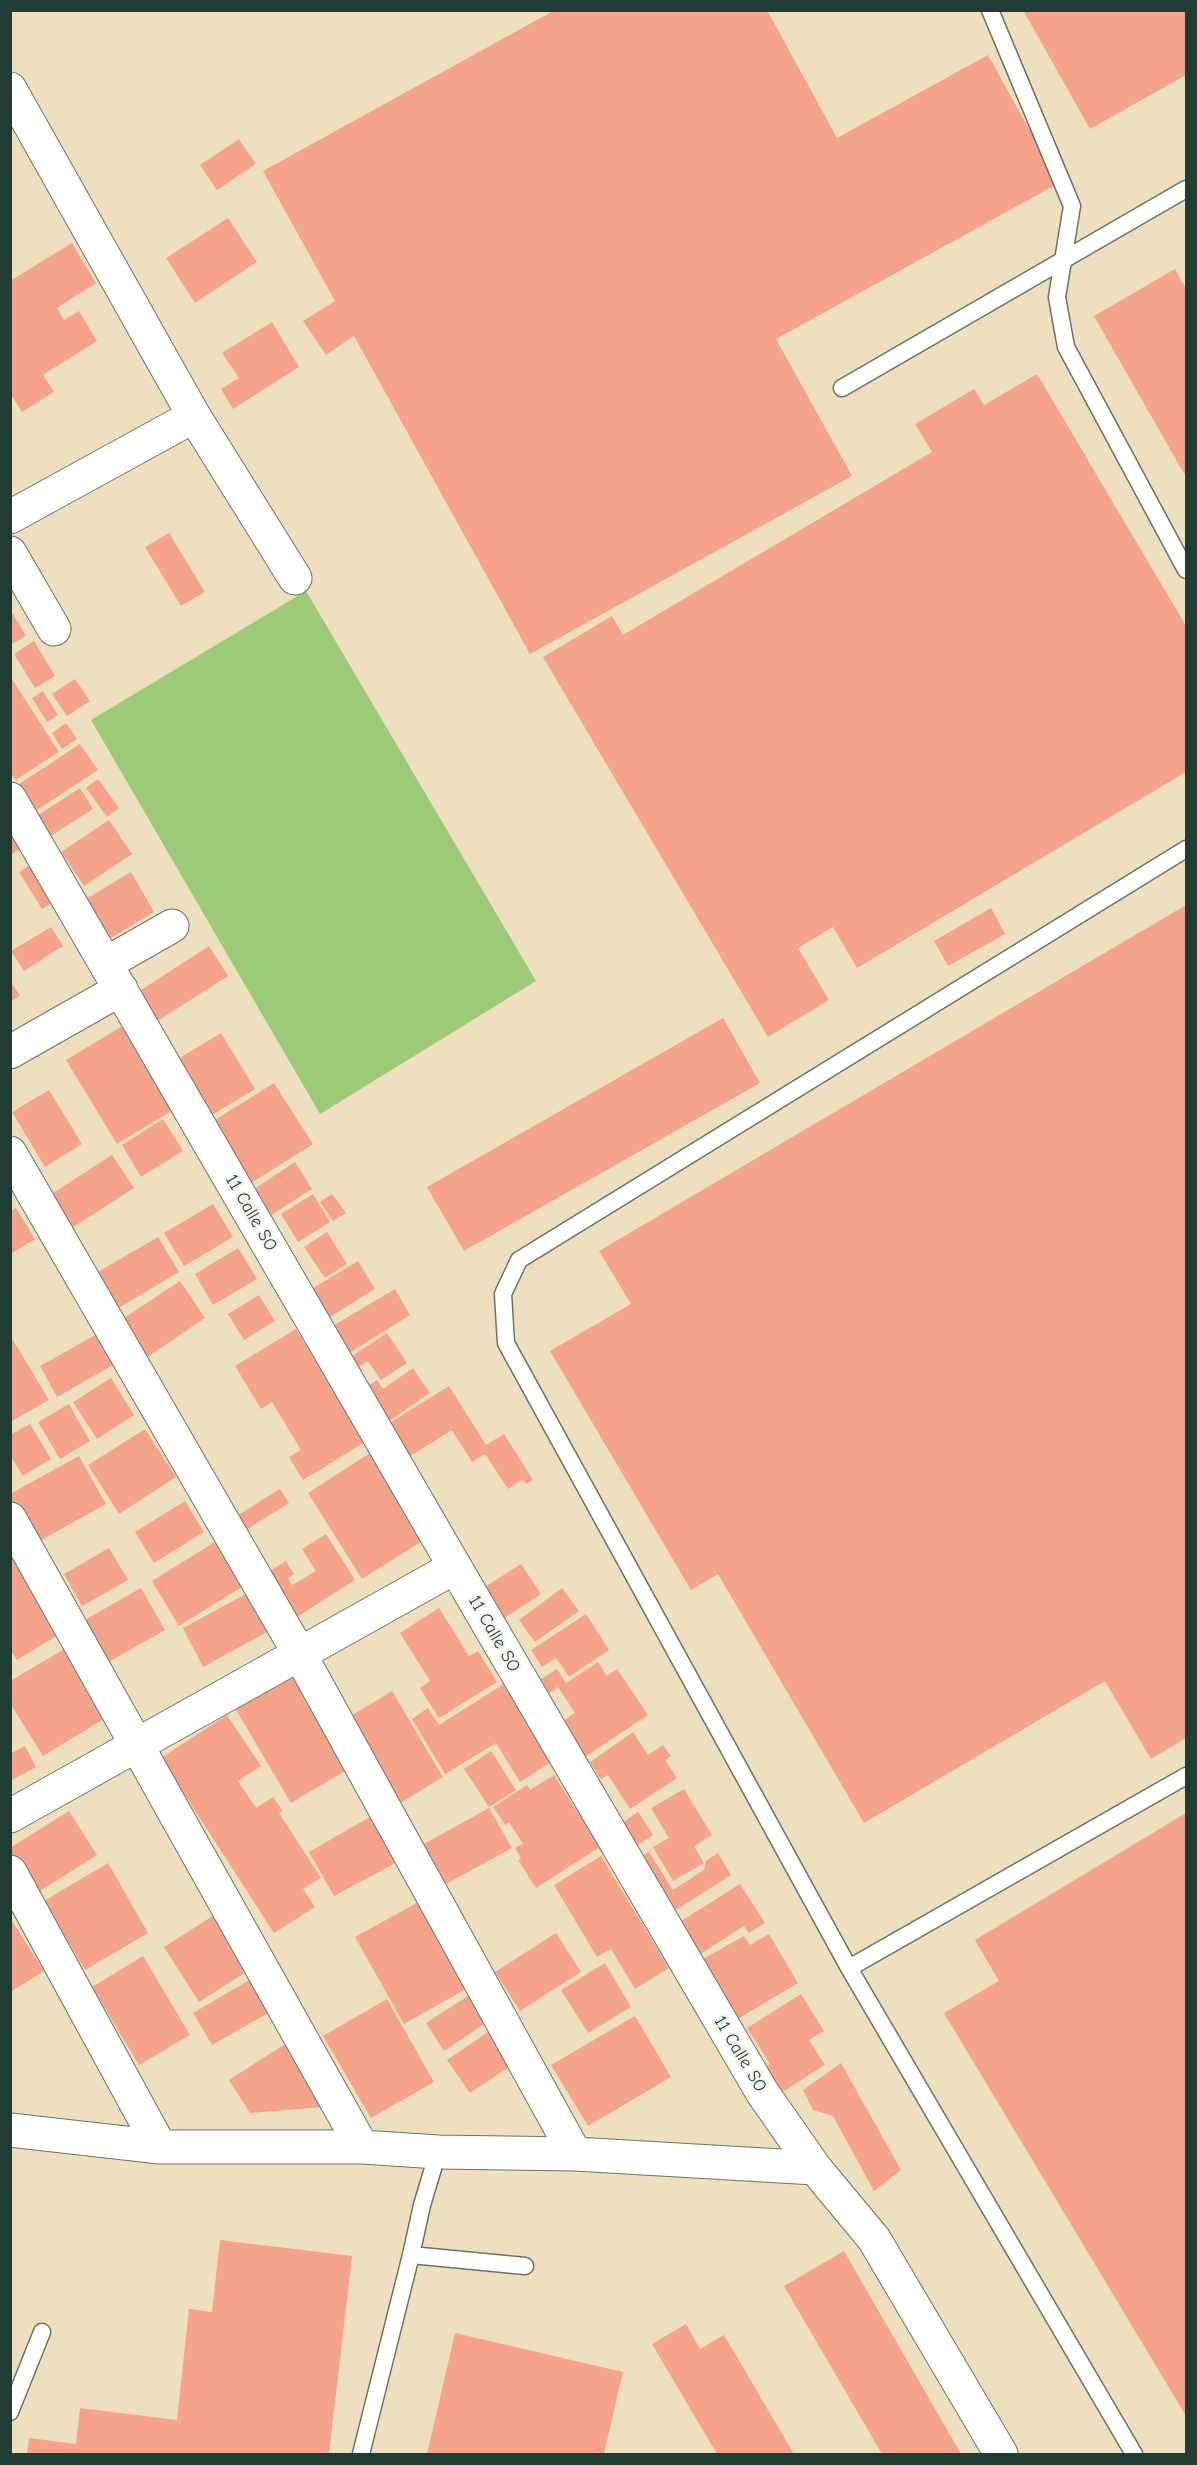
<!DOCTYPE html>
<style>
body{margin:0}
#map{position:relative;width:1197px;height:2465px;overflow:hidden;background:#eedfbe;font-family:"Comic Neue",sans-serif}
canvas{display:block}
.frame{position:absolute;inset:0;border:12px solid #1f3d34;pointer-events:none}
</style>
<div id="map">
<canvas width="1197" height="2465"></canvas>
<div class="frame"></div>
</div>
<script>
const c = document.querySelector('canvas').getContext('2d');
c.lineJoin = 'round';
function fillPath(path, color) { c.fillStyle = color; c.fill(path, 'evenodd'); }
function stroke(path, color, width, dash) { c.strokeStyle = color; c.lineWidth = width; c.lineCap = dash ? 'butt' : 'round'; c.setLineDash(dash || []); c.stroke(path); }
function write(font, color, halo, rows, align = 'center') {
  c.font = font + ' "Comic Neue",sans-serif'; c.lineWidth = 6; c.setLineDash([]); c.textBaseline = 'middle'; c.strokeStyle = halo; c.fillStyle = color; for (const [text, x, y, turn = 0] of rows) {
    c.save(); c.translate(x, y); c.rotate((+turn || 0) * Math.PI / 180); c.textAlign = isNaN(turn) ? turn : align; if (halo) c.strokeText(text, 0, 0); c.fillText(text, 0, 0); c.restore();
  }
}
const green = new Path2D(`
 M 306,591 L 536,981 L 320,1114 L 91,720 Z`);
const building = new Path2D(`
 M 555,10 L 767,10 L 837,138 L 988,55 L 1059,183 L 776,339 L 852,476 L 530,654 L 354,336 L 326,355 L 303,321 L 335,301 L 263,171 Z
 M 1023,10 L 1186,10 L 1186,75 L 1090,129 Z
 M 239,139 L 256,164 L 217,190 L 200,165 Z
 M 228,218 L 257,262 L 195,303 L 166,258 Z
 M 72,243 L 96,283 L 57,308 L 64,320 L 79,311 L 97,341 L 43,375 L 54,392 L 22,412 L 10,393 L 10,281 Z
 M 1175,269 L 1186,289 L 1186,477 L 1094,316 Z
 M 272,322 L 299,367 L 233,409 L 221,389 L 239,378 L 222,353 Z
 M 1037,374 L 1186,626 L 1186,772 L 857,968 L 833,927 L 798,948 L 829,1000 L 768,1037 L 543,657 L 612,616 L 623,635 L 932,452 L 915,424 L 974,389 L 984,405 Z
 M 169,533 L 205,592 L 181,606 L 145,547 Z
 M 10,609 L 26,636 L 10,645 Z
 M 34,641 L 55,676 L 35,688 L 14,654 Z
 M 10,676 L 59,752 L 16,780 L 10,772 Z
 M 75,679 L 90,701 L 67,716 L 52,694 Z
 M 43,691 L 58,715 L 47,722 L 32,698 Z
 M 66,723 L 77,739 L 62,749 L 52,733 Z
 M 80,744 L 98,770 L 34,812 L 16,786 Z
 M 98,779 L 119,808 L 107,817 L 86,788 Z
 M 80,788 L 93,809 L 49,837 L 35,817 Z
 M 109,820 L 132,854 L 84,886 L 61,852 Z
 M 10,834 L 20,850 L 10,855 Z
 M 30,865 L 53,902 L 42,909 L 19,872 Z
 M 131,872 L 154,912 L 109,939 L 86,899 Z
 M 1186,905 L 1186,1738 L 1151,1759 L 1105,1681 L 864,1823 L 718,1574 L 691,1590 L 550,1351 L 631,1304 L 599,1251 Z
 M 991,908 L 1005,934 L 948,966 L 934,941 Z
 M 51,927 L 63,946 L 24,971 L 11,951 Z
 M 209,946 L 228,976 L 156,1022 L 138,992 Z
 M 10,980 L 20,996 L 10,1002 Z
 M 723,1018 L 760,1083 L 464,1251 L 427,1187 Z
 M 124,1025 L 175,1109 L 117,1144 L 66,1060 Z
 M 221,1033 L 255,1089 L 207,1118 L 173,1062 Z
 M 274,1083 L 313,1144 L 248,1185 L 210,1123 Z
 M 49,1090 L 82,1144 L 45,1167 L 12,1112 Z
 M 163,1119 L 183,1151 L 141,1177 L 122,1145 Z
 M 112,1155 L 134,1188 L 72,1228 L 50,1195 Z
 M 295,1162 L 312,1189 L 268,1217 L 251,1191 Z
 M 313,1194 L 330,1222 L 298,1242 L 281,1214 Z
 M 332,1194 L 346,1213 L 333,1221 L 320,1202 Z
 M 213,1204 L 233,1237 L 184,1266 L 164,1233 Z
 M 16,1208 L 35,1239 L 10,1254 L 10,1212 Z
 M 327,1232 L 347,1264 L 325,1278 L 304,1247 Z
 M 158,1237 L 179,1272 L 112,1312 L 91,1276 Z
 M 238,1248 L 257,1279 L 213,1305 L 195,1274 Z
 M 358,1261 L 375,1289 L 322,1322 L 305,1293 Z
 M 180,1281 L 205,1318 L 146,1358 L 121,1320 Z
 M 395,1289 L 410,1315 L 343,1357 L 326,1330 Z
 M 259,1295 L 275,1321 L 244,1340 L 228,1314 Z
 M 296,1329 L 365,1442 L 303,1480 L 289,1457 L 301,1450 L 272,1402 L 261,1409 L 235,1366 Z
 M 387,1333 L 407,1363 L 381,1380 L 368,1361 L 353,1371 L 346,1360 Z
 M 97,1334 L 115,1364 L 57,1397 L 40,1366 Z
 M 10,1335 L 49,1400 L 10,1422 Z
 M 413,1368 L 430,1393 L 385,1424 L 362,1390 L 377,1380 L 383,1389 Z
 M 111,1378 L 134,1415 L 97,1439 L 73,1402 Z
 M 449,1386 L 486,1445 L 504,1434 L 533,1480 L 526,1484 L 523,1479 L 508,1489 L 485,1454 L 472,1462 L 452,1430 L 404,1460 L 383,1427 Z
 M 69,1404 L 90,1441 L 60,1459 L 38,1422 Z
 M 30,1424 L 51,1459 L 23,1476 L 10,1455 L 10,1435 Z
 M 145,1429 L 176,1477 L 119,1514 L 88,1465 Z
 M 370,1453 L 424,1540 L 362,1579 L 308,1493 Z
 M 79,1456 L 106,1504 L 29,1547 L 10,1513 L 10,1494 Z
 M 280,1489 L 289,1503 L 243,1532 L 235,1517 Z
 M 185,1501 L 204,1532 L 154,1563 L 135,1532 Z
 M 326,1534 L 355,1580 L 294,1619 L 265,1574 L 286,1561 L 294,1574 L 288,1578 L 292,1585 L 316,1571 L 302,1549 Z
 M 215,1542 L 242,1587 L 179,1626 L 152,1581 Z
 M 10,1548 L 63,1632 L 17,1660 L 10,1649 Z
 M 109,1548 L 128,1580 L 82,1606 L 64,1574 Z
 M 521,1564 L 541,1594 L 500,1621 L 480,1590 Z
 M 141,1588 L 165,1630 L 107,1663 L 83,1621 Z
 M 562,1588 L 579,1611 L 535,1642 L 519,1620 Z
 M 246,1594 L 267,1632 L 203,1667 L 183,1628 Z
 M 439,1608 L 469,1656 L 478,1651 L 497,1682 L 439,1718 L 420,1688 L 430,1681 L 400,1633 Z
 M 586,1614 L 609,1650 L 569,1677 L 556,1658 L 542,1667 L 531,1650 Z
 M 66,1648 L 107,1717 L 43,1756 L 10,1703 L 10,1681 Z
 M 598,1662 L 607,1676 L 617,1669 L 648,1715 L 585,1757 L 562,1722 L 575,1713 L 558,1687 L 549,1693 L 541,1679 L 557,1669 L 566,1683 Z
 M 292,1675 L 347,1770 L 291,1803 L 235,1708 Z
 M 504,1684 L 553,1761 L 520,1782 L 496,1743 L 445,1774 L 412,1719 L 428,1708 L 439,1725 Z
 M 392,1691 L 443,1777 L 399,1804 L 348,1718 Z
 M 227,1715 L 261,1766 L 238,1781 L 256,1808 L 273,1797 L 283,1811 L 279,1813 L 321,1878 L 303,1889 L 315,1907 L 274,1933 L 161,1758 Z
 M 633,1732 L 648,1755 L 663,1745 L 671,1756 L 665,1760 L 677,1778 L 630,1809 L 608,1775 L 601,1779 L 590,1762 Z
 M 25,1746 L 36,1767 L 10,1781 L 10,1754 Z
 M 491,1751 L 516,1790 L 489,1807 L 464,1769 Z
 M 554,1775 L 600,1847 L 536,1888 L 518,1860 L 521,1858 L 515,1848 L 523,1844 L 509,1822 L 505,1825 L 493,1807 L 527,1785 L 530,1790 Z
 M 684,1789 L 712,1835 L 694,1846 L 704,1863 L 673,1881 L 653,1847 L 669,1838 L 651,1808 Z
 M 489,1808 L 512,1848 L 446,1884 L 424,1844 Z
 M 69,1811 L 97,1855 L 37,1893 L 10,1851 L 10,1848 Z
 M 638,1812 L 653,1835 L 632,1849 L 618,1826 Z
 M 1186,1813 L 1186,2416 L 944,2013 L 999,1981 L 975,1940 Z
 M 375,1814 L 401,1860 L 334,1896 L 309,1852 Z
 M 649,1852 L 673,1890 L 704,1870 L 706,1861 L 718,1853 L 731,1875 L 676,1910 L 642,1856 Z
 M 601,1856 L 669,1968 L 635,1989 L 611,1949 L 597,1957 L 554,1885 Z
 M 108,1863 L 148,1933 L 85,1970 L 44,1901 Z
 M 740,1884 L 765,1923 L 749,1933 L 744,1926 L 699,1955 L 678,1923 Z
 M 424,1899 L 473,1985 L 404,2024 L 355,1937 Z
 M 219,1912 L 254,1967 L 199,2002 L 164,1947 Z
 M 10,1918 L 44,1971 L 10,1992 Z
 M 556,1933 L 581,1972 L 520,2011 L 495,1972 Z
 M 769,1934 L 798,1983 L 736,2020 L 701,1960 L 744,1936 L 750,1945 Z
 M 143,1956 L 190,2035 L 139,2065 L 92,1987 Z
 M 605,1963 L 631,2007 L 588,2033 L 561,1990 Z
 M 258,1975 L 277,2008 L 212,2045 L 193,2013 Z
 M 471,1994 L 489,2021 L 444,2051 L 426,2023 Z
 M 801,1994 L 824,2031 L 809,2040 L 825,2065 L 776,2096 L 760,2071 L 770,2064 L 747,2028 Z
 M 387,1999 L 434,2082 L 371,2118 L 323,2036 Z
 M 635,2016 L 671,2077 L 588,2126 L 551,2065 Z
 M 491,2030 L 514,2064 L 470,2093 L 447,2060 Z
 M 293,2039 L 334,2106 L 250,2113 L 229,2080 Z
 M 841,2063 L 901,2170 L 874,2191 L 833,2116 L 813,2110 L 803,2090 Z
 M 220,2240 L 352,2256 L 329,2454 L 27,2454 L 29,2438 L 76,2444 L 80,2408 L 177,2420 L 189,2309 L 212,2312 Z
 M 844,2251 L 961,2454 L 882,2454 L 784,2286 Z
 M 686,2324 L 700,2349 L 724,2335 L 794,2454 L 717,2454 L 652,2344 Z
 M 455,2333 L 623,2372 L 604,2454 L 427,2454 Z`);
const service = new Path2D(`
 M 990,10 L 1072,206 L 1057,297 L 1066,347 L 1186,570
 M 842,388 L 1186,189
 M 1186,849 L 519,1260 L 503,1294 L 506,1343 L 849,1968 L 1186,1776
 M 849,1968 L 1134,2454
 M 411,2255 L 525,2266
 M 10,2412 L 42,2332
 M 361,2454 L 411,2255 L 422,2205 L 438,2152`);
const minor = new Path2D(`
 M 10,89 L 194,416 L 295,578
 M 10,517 L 194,416
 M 10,553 L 54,629
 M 10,799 L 455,1567 L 762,2092 L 815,2168 L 874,2239 L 1001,2454
 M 107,963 L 172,926
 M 10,1052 L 121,989
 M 10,1153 L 299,1653 L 575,2154
 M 10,1519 L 362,2147
 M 10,1816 L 455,1567
 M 10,1872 L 160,2147
 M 10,2130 L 160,2147 L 362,2147 L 438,2152 L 575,2154 L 815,2168`);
const streetNames = [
 ["11 Calle SO",251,1213,60],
 ["11 Calle SO",494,1634,60],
 ["11 Calle SO",740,2054,59]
];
fillPath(green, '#9dca77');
fillPath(building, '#f6a38b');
stroke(service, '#677664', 19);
stroke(minor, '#677664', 35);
stroke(service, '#fff', 16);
stroke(minor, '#fff', 33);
write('18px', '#1f3d34', '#f6f6f2', streetNames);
</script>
